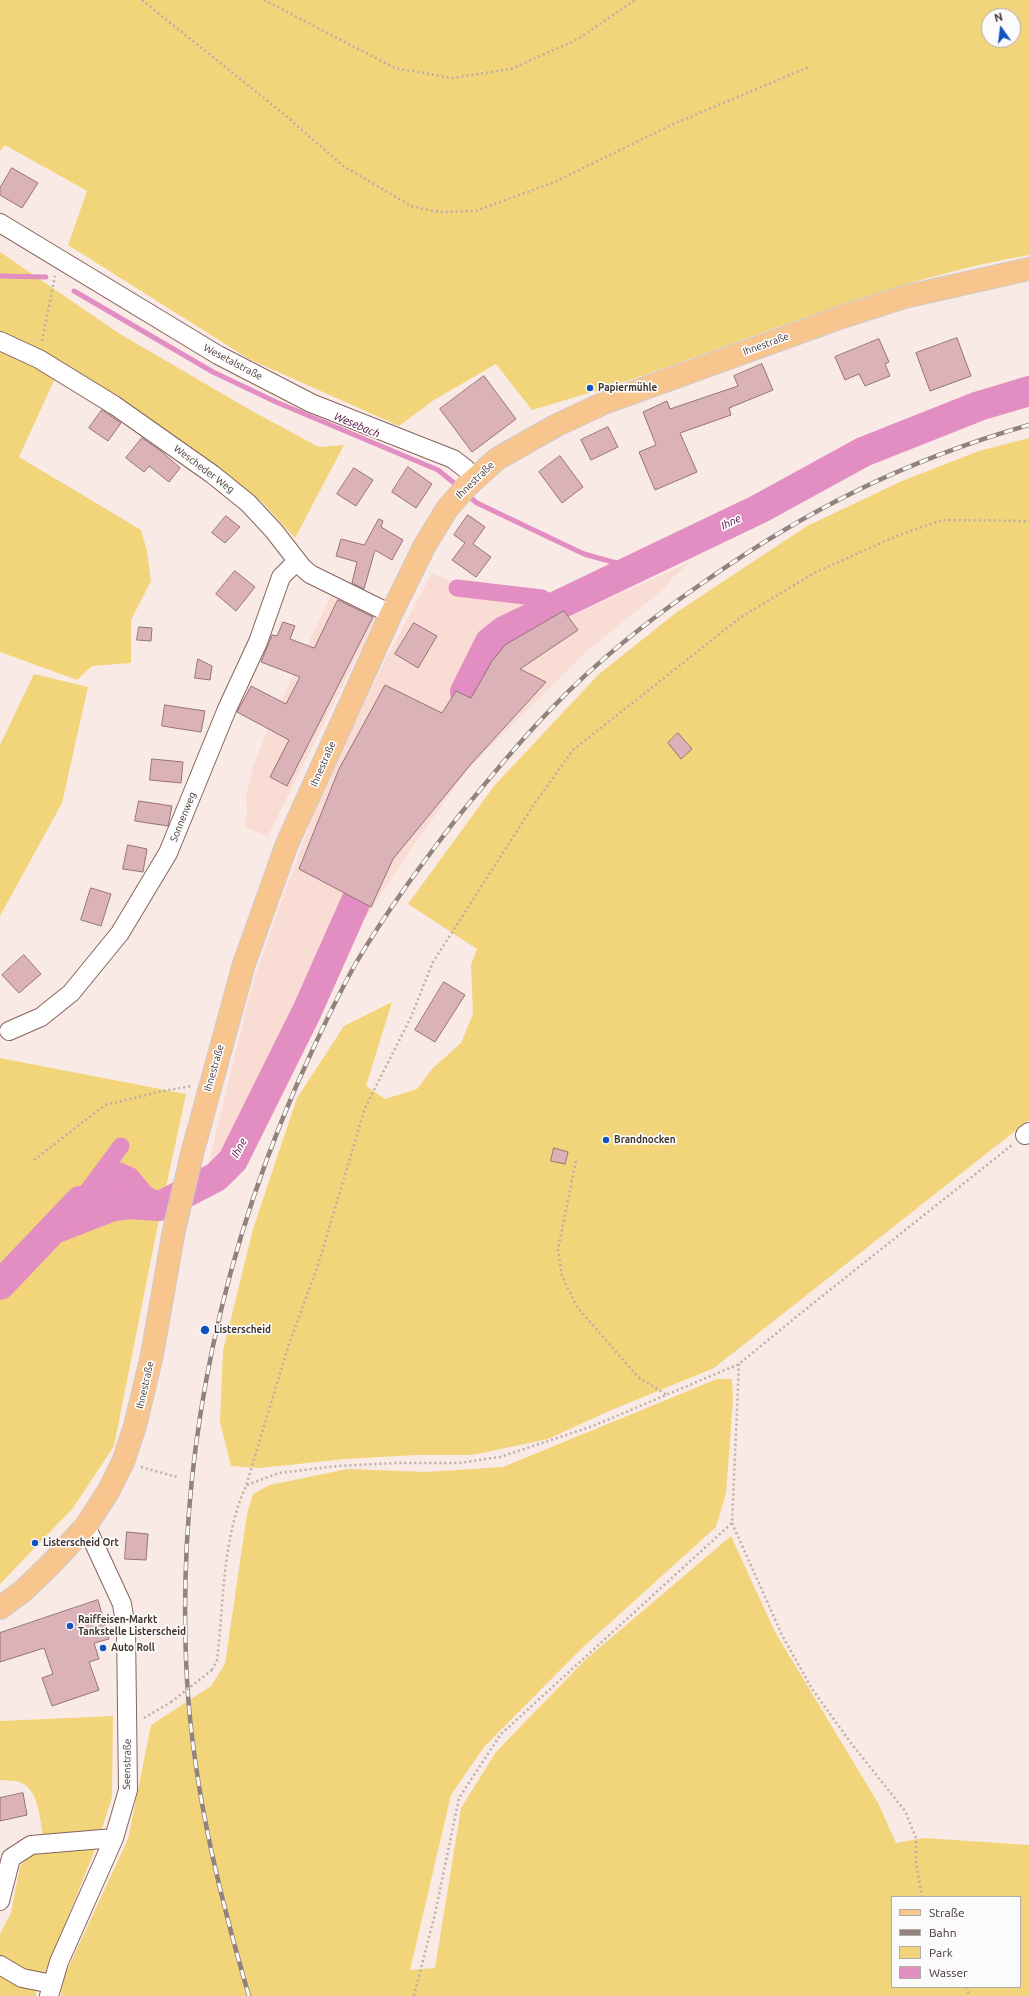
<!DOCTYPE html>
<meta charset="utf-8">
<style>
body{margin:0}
#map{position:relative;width:1029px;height:1996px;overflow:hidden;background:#faeae5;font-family:Ubuntu,sans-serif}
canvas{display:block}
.legend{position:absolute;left:891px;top:1896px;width:130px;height:92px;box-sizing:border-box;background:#fbfbfb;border:1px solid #b1abaa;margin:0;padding:5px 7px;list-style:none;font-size:12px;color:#433430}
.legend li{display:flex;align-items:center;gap:8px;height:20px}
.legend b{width:20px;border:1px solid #b1abaa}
.north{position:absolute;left:981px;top:8px;width:40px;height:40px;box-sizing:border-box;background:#fbfbfb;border:1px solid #b1abaa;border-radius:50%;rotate:346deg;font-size:11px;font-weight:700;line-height:16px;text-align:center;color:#433430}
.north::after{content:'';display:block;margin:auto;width:14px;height:18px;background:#1353be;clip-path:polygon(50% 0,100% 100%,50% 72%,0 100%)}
</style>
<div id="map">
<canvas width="1029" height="1996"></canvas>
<ul class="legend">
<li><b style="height:5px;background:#f8c58f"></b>Straße</li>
<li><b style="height:5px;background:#92827e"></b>Bahn</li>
<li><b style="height:11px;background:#f2d47b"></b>Park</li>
<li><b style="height:11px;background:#e38ec3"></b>Wasser</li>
</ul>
<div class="north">N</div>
</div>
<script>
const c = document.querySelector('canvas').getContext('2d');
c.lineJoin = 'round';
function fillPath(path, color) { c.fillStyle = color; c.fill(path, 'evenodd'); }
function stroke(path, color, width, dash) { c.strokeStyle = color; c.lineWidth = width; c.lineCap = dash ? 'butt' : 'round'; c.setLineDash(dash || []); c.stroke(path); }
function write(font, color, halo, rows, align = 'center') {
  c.font = font + ' Ubuntu,sans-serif'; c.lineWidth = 3.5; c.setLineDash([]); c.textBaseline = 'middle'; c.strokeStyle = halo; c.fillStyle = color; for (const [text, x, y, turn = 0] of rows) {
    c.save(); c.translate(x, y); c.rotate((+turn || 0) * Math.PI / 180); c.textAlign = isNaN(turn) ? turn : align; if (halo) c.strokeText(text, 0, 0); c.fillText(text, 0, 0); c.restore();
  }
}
const built = new Path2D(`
 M 690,562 L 671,579 L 665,588 L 587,651 L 467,770 L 411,849 L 364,920 L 337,912 L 234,1129 L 226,1144 L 209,1162 L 252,985 L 278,910 L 323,789 L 383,664 L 432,573 L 456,583 L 456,592 L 536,603 L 550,619 L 564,611 L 569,617 Z
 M 333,591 L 378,614 L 268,836 L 245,827 L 247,813 L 246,795 L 254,764 L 271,722 Z`);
const green = new Path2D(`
 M 0,0 L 1029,0 L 1029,255 C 895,278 770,332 642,376 C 606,388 569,399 532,410 L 496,364 L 434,400 L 399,426 L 249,359 L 68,245 L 87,191 L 5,145 L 0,151 ZM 989,16 L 1013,16 L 1013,40 L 989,40 Z
 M 0,252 L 120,334 L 252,411 L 319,447 L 344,445 L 295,538 L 261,501 L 98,390 L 0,339 Z
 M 0,348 L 57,374 L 19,457 L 141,530 L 147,551 L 151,581 L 131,620 L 131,663 L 92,666 L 77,680 L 0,652 Z
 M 1029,438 L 1029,1120 L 714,1368 L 609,1411 L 548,1439 L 472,1455 L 416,1455 L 345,1459 L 260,1468 L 231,1466 L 220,1422 L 223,1351 L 253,1229 L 297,1098 L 344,1026 L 392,1002 L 366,1086 L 385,1099 L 417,1089 L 433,1068 L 461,1043 L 473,1014 L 471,965 L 477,949 L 408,904 L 494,786 L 599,674 L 677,612 L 807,526 L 902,481 L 979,451 Z
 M 34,674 L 88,687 L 62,803 L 0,916 L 0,745 Z
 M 0,1058 L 186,1094 L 157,1229 L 114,1446 L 73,1508 L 0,1584 Z
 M 717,1379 L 732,1379 L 733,1400 L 726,1493 L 716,1527 L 581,1649 L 484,1747 L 451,1795 L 410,1970 L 435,1968 L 461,1808 L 496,1752 L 585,1660 L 731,1536 L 775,1632 L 878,1803 L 896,1843 L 924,1838 L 1029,1845 L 1029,1996 L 61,1996 L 63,1979 L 128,1839 L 151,1725 L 211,1686 L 225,1664 L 247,1514 L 253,1494 L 270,1485 L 347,1469 L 426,1472 L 503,1467 ZM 892,1897 L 1020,1897 L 1020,1987 L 892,1987 Z
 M 113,1716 L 112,1797 L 96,1847 L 58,1942 L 36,1991 L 36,1996 L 0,1996 L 0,1934 L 11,1913 L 20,1866 L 44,1844 C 41,1827 40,1791 22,1783 C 16,1780 7,1781 0,1780 L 0,1721 Z`);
const water = new Path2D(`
 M 118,1161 L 136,1169 L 151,1187 L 162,1193 L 157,1216 L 116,1221 L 62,1242 L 61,1237 L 64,1231 L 91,1202 Z`);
const stream = new Path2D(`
 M 0,276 L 46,277
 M 74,291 L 213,372 L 276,402 L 438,470 L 459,487
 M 466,494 L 477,503 L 584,554 L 634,568`);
const canal = new Path2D(`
 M 457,588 L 542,598 L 554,606
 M 80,1201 L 121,1146`);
const river = new Path2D(`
 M 465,692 L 490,642 L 504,631 L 759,509 L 863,452 L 979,406 L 1029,391
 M 0,1285 L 80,1201 L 160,1206 L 216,1177 L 233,1160 L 307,1011 L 356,901`);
const building = new Path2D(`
 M 12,168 L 38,183 L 22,208 L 0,195 L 0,188 Z
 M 957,338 L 971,376 L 930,391 L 916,353 Z
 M 879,339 L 889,362 L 885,364 L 890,376 L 865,386 L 859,374 L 845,380 L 835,357 Z
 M 762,364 L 773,390 L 729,408 L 731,415 L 680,433 L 697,472 L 655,490 L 639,452 L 656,445 L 643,412 L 667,401 L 670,409 L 738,386 L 734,376 Z
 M 484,376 L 516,419 L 472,452 L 440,409 Z
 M 102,410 L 121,423 L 108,441 L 89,428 Z
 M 608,427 L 618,447 L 591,460 L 581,440 Z
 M 142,438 L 161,451 L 180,468 L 169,482 L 149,466 L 144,472 L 126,458 Z
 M 560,456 L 583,487 L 562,503 L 539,472 Z
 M 408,467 L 432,484 L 416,508 L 392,492 Z
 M 354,468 L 373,480 L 356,506 L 337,494 Z
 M 468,515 L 485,527 L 473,544 L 491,557 L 476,577 L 452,560 L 465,543 L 454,535 Z
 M 226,516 L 240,527 L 225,543 L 212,533 Z
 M 379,519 L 383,521 L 381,527 L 403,540 L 392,560 L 375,550 L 364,589 L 352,583 L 357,562 L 336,556 L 341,539 L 364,545 Z
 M 235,571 L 255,587 L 236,611 L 216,594 Z
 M 338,600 L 373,617 L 287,786 L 270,777 L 289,740 L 237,712 L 251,686 L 286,704 L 300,677 L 261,662 L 272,635 L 277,636 L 283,622 L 295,626 L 290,639 L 314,648 Z
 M 564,611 L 578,630 L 520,669 L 546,682 L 471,764 L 393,859 L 371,907 L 299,869 L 339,769 L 385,685 L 442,713 L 456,691 L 471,698 L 492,661 L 505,645 Z
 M 414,623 L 437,636 L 418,668 L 395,654 Z
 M 139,627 L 152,628 L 151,641 L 137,640 Z
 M 198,659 L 212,666 L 210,680 L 195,678 Z
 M 165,705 L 205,711 L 201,732 L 162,726 Z
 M 678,733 L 692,749 L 681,759 L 668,743 Z
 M 152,759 L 183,762 L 181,783 L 150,780 Z
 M 139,801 L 172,806 L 168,826 L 135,821 Z
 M 128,845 L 147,849 L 143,872 L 123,869 Z
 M 91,888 L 111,894 L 101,926 L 81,920 Z
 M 24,955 L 41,974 L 19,993 L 2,975 Z
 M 444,982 L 465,995 L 435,1042 L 415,1030 Z
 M 554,1148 L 568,1152 L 565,1164 L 551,1161 Z
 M 127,1532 L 148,1534 L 146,1560 L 125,1559 Z
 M 98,1600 L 109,1639 L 94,1643 L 99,1659 L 89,1662 L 99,1690 L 52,1706 L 42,1678 L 53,1674 L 44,1648 L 0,1662 L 0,1633 Z
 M 23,1793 L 27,1815 L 0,1821 L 0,1798 Z`);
const path = new Path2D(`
 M 142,0 L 285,115 L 343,166 L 411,206 L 439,212 L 475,211 L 555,182 L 673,124 L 809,67
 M 264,0 L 395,68 L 452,78 L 511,69 L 578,39 L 635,0
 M 42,341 L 55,276
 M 34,1160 L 105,1105 L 163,1091 L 192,1086
 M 576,1161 L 558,1249 L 562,1276 L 577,1307 L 638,1377 L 667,1395
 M 141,1467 L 177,1477
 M 247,1485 L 279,1473 L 338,1466 L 396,1463 L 459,1463 L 500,1457 L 593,1426 L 739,1364 L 801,1313 L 1012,1145
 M 732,1523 L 782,1635 L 812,1689 L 851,1743 L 905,1811 L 916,1838 L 916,1862 L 922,1897
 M 212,1670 L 217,1660 C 224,1602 222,1539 246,1486 L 288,1347 L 319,1262 L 365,1108 L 411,1017 L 433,962 L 535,803 L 573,750 L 741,617 L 816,572 L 899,535 L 942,520 L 1029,521
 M 144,1718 L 171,1702
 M 966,1987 L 970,1996
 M 414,1996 L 435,1914 L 459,1798 L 501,1734 L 732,1523 L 739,1364`);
const minor = new Path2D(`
 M 0,223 L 218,355 L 311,403 L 453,459 L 466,469 L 474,479
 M 0,341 L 39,359 L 114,405 L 212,474 L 248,503 L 274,531 L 302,567 L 310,574 L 391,614
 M 9,1031 L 41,1017 L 71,993 L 120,933 L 168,853 L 227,709 L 258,642 L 281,577 L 297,561
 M 1025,1135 L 1029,1132
 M 0,1901 L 11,1858 L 31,1845 L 114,1838
 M 0,1965 L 22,1978 L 52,1984
 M 49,1996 L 59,1962 L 114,1838 L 128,1790 L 126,1629 L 122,1604 L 86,1526`);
const major = new Path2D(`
 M 0,1608 L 23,1591 L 51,1564 L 86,1526 L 108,1492 L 123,1462 L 135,1426 L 152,1355 L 174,1230 L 193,1150 L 244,964 L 287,844 L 391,614 L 425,545 L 447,509 L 467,486 L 497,459 L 555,426 L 604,403 L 842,317 L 904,297 L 1029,269`);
const rail = new Path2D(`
 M 249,1996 C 217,1887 190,1774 186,1659 C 178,1448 223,1242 312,1051 C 326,1021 340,991 356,963 C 386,912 421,865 457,818 C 488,780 519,742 553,707 C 598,660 650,619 704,582 C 808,509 907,460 1029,425`);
const pathBridge = new Path2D(`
 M 171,1702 L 212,1670`);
const markers = [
 [590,388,4,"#1353be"],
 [606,1140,4,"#1353be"],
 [205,1330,5,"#1353be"],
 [35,1543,4,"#1353be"],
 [70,1626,4,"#1353be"],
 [103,1648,4,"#1353be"]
];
const streetNames = [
 ["Ihnestraße",766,344,-20],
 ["Wesetalstraße",233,362,28],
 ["Wescheder Weg",204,469,37],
 ["Ihnestraße",475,480,-44],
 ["Ihnestraße",323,764,-66],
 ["Sonnenweg",183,817,-68],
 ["Ihnestraße",214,1068,-74],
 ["Ihnestraße",145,1385,-77],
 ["Seenstraße",127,1764,-89]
];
const poiNames = [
 ["Papiermühle",598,388],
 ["Brandnocken",614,1140],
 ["Listerscheid",214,1330],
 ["Listerscheid Ort",43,1543],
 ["Raiffeisen-Markt",78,1620],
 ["Tankstelle Listerscheid",78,1632],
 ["Auto Roll",111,1648]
];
const waterNames = [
 ["Wesebach",357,425,23],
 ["Ihne",731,522,-26],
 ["Ihne",239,1148,-62]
];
fillPath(built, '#f9dcd4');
fillPath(green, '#f2d47b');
fillPath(water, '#e38ec3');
stroke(stream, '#e38ec3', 5);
stroke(canal, '#e38ec3', 17);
stroke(river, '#e38ec3', 30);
fillPath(building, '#dab2b7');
stroke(building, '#967277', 1);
stroke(minor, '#85645a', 20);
stroke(major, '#cecac9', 24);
stroke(path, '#beaea9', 2.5, [2, 3]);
stroke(minor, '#fff', 18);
stroke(major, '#f8c58f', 22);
stroke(rail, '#92827e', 4.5);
stroke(rail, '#fbfbfb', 3, [9]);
stroke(pathBridge, '#beaea9', 2.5, [2, 3]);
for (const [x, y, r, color] of markers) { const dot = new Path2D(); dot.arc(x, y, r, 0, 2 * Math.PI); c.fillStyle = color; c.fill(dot); stroke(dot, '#fbfbfb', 1.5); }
write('10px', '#433430', '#fbfbfb', streetNames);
write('bold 10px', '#433430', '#fbfbfb', poiNames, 'left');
write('italic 11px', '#54063f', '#fbfbfb', waterNames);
</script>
